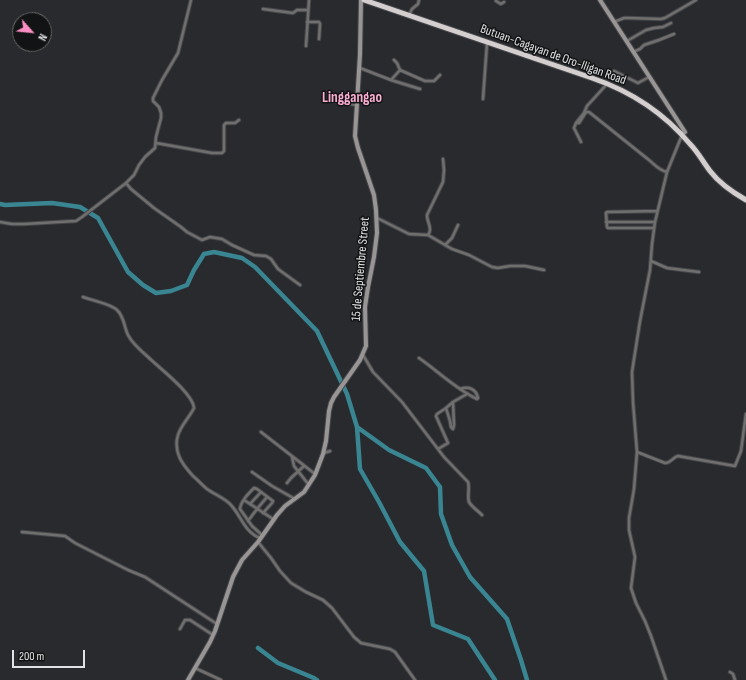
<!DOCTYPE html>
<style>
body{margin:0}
#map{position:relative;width:746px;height:680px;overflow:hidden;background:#282a2e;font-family:"Sofia Sans Condensed",sans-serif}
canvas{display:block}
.north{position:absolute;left:12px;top:12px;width:40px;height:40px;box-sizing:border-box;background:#121314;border:1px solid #646667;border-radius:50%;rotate:117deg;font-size:11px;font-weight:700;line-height:16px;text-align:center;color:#e0e2e4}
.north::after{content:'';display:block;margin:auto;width:14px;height:18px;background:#fb8fc4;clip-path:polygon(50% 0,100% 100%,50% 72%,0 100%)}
.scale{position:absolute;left:12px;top:650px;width:73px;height:18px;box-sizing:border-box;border:2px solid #e0e2e4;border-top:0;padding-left:5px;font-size:12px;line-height:14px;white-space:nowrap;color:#e0e2e4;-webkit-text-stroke:3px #121314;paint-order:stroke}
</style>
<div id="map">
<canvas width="746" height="680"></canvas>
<div class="north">N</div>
<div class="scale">200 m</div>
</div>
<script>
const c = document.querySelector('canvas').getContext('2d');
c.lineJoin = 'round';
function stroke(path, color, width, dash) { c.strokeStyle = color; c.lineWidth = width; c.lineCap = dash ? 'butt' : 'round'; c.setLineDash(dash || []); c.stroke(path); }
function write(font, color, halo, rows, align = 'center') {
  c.font = font + ' "Sofia Sans Condensed",sans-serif'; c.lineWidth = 3; c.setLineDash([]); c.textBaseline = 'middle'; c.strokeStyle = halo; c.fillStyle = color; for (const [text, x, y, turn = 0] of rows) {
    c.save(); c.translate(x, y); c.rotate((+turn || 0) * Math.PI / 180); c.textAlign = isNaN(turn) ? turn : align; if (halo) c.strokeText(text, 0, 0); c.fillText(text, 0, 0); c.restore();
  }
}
const river = new Path2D(`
 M 0,204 L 5,205 L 52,203 L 80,207 L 98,218 L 128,272 L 143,285 L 156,293 L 171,291 L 187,285 L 194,270 L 204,254 L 214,252 L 242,258 L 255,267 L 317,331 L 347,394 L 357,427 L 360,469 L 379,502 L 400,542 L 424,571 L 433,625 L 468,639 L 495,680
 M 357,427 L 389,450 L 426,468 L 440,487 L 441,514 L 452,545 L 470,577 L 507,619 L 521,660 L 527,680
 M 258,648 L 278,663 L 314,678 L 317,680`);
const street = new Path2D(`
 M 496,0 L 496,1 L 501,4 L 504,2
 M 263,9 L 293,13 L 297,10 L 307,10
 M 409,15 L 412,9 L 418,4 L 419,0
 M 307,22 L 319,22 L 320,24 L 319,39
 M 614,22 L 624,18 L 629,18 L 661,19 L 665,18 L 696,0
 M 627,41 L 646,30 L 654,28 L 663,27 L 671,23
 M 306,46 L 309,0
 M 633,52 L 640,49 L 644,45 L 659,40 L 674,34
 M 394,60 L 397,63 L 400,70 L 425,81 L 434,81 L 440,75
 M 360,68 L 391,80 L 420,89
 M 614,71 L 638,83 L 649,77
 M 391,80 L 400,70
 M 483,99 L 487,43
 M 330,101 L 357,105
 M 576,123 L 579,123 L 586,112 L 589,112 L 649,160 C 655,165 660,171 667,172
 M 581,142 L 574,128 L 576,123 L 584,113 L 587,106 L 607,84
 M 156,143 L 212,153 L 222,153 L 224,151 L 224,125 L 226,123 L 235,123 L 239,120
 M 126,183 L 131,189 L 154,208 L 181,227 L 187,232 L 202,240 L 210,237 L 222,239 L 232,245 L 254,255 L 266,256 L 271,259 L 278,269 L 300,285
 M 377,218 L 409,234 L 428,235 L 452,249 L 469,255 L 492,267 L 498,268 L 510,266 L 525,266 L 544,270
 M 0,222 L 12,224 L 24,224 L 76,221 L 82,217 L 126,183 L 134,175 L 139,165 L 145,157 L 155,148 L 156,137 L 161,118 L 161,113 L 159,107 L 153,101 L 153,98 L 162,80 L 178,53 L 191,0
 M 606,222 L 655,222
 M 653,228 L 608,228 L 607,227 L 606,213 L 607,212 L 657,211
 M 428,235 C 433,228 427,223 427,215 L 443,182 L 444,170 L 443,159
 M 445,245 L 452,238 L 458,225
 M 651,261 L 667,268 L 699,272
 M 83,297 C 91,300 111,304 117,310 C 124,316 124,327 128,335 C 132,343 140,350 147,356 C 158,367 193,393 194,408 C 189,418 181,425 178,435 C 173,452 182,464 193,476 C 198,480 202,485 207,489 C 214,494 224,498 230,504 C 241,515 244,532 260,538
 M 363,355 L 373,372 L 402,402 L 444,457 L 468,482 C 470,488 467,496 469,502 C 472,507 478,511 482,515
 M 419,358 C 439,372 456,389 477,399 L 478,398 C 476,389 469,386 460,389
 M 446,408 L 450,421 L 451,427 L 453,429 L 454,425 L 453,402
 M 261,432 L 315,474
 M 438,449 L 448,443 L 436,416 L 437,414 L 446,408 L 453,402 L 467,394
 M 637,452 L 665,463 C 671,463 673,457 678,456 L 735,466 L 741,451 L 746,414
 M 324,453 L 330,451
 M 292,457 L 294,466 L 309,485
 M 252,472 L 272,486 L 295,499
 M 287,483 L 291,478 L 304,466
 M 244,500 L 273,519
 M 250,504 L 261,492
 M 248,521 L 257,509 L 267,497
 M 22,532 L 65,536 L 75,543 L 128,570 L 145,577 L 217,624
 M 263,536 L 252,526 L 240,509 C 241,501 248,494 254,488 L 257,489 L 273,501 L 272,503 L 263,513
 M 258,542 L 271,558 L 280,571 L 291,583 L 306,592 L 323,600 L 332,608 L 354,637 L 361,643 L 390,649 L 395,652 L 415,680
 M 180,629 L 185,620 L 190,620 L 213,635
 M 195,668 L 221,680
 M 730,672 L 733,674 L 735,680
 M 666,680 L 651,636 L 645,621 L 636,603 L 631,588 L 635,557 L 629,530 L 629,518 L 634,489 L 637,452 L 633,402 L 632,372 L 640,321 L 650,270 L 652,244 L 655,222 L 667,172 L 682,135`);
const secondary = new Path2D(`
 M 600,0 L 685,132 L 682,134
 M 188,680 L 210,642 L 215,631 L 233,577 L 242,560 L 258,542 L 277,515 L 285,506 L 304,492 L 315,475 L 323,454 L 326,441 L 329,411 L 331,403 L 334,397 L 360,360 L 366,346 L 365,307 L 368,287 L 374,257 L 377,233 L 376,210 L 374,195 L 358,148 L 355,136 L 360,54 L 361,0`);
const highway = new Path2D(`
 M 364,0 L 592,78 C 630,91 664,113 690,144 C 698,152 703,162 710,171 C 720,184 732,192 746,200`);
const streetNames = [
 ["Butuan-Cagayan de Oro-Iligan Road",553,55,20],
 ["15 de Septiembre Street",361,269,-85]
];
const quarterNames = [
 ["Linggangao",352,98]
];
stroke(river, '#3a8592', 4.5);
stroke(street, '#45474b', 4.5);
stroke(secondary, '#45474b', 6);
stroke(highway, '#45474b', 7);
stroke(street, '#716e6e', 2.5);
stroke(secondary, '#999595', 4);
stroke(highway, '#d4cece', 5);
write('13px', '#e0e2e4', '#121314', streetNames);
write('bold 15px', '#faaed2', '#121314', quarterNames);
</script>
